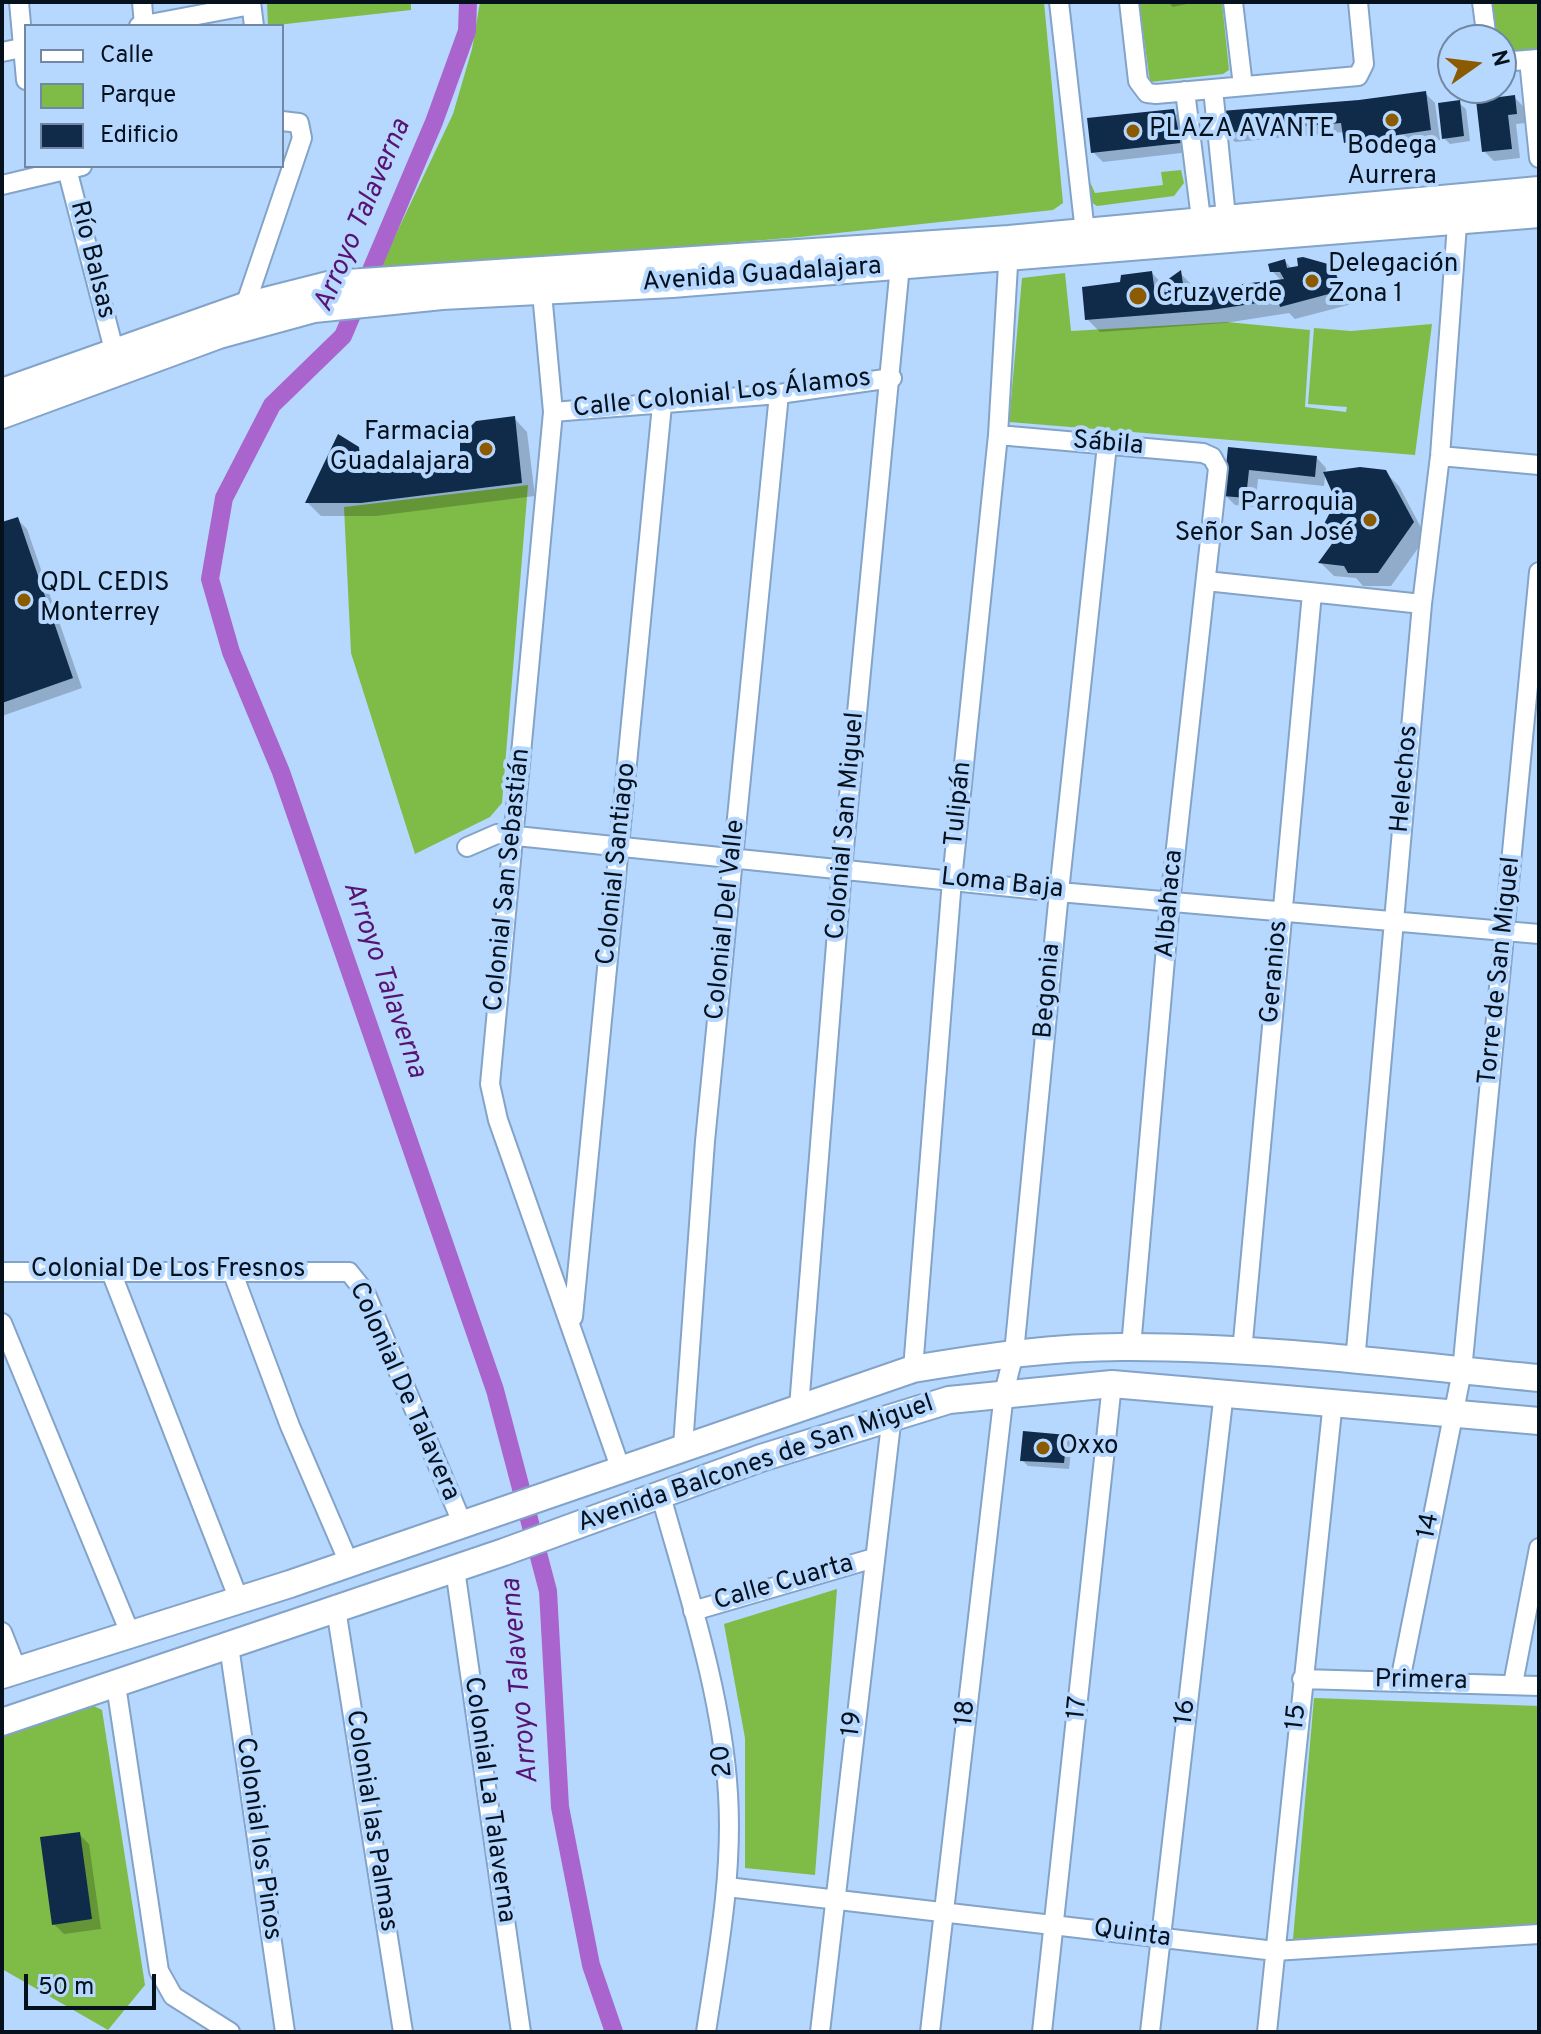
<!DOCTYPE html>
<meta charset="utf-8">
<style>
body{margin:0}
#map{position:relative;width:1541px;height:2034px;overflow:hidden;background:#b6d7fe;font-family:Overpass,sans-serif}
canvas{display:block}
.frame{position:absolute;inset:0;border:4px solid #06111e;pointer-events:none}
.legend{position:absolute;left:24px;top:24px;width:260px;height:144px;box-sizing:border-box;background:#b6d7fe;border:2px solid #7088a4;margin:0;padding:10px 14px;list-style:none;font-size:24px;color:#06111e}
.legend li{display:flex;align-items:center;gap:16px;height:40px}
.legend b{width:40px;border:2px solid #7088a4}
.north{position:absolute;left:1437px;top:24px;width:80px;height:80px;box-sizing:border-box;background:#b6d7fe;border:2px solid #7088a4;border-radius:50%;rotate:76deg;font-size:22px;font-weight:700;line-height:32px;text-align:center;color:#06111e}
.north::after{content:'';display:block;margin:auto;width:28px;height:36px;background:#8b5a01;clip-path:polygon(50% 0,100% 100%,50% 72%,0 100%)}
.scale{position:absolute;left:24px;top:1974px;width:132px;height:36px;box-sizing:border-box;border:4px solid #06111e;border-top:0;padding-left:10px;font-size:24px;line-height:28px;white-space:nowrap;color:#06111e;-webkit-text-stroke:6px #b6d7fe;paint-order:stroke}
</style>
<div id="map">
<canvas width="1541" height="2034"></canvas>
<div class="frame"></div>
<ul class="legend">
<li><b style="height:10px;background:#fff"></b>Calle</li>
<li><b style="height:22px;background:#7ebc47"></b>Parque</li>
<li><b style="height:22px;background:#102b4a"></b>Edificio</li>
</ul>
<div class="north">N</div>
<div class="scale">50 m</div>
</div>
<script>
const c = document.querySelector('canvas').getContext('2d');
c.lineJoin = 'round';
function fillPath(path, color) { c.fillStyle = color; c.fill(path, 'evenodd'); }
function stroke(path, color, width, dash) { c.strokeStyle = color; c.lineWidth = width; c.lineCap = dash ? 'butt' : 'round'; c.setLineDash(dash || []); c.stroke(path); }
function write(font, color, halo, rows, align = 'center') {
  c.font = font + ' Overpass,sans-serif'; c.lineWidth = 8; c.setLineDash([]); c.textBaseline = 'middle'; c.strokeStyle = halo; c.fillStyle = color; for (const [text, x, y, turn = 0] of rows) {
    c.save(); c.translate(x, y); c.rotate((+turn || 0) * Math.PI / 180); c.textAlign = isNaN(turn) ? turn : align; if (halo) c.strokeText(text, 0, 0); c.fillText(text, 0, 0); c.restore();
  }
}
const green = new Path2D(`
 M 267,2 L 411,2 L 411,10 L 268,26 Z
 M 480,2 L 1044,2 L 1063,203 L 1053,210 L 800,237 L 378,272 L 453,114 L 472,49 Z
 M 1139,2 L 1222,2 L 1229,70 L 1223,74 L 1150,82 Z
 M 1485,2 L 1539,2 L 1539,53 L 1501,58 L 1501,40 L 1490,40 Z
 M 1181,170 L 1184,183 L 1174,196 L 1097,206 L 1088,200 L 1083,185 L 1090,182 L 1095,193 L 1163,185 L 1161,172 Z
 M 1065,273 L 1071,331 L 1227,322 L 1310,330 L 1305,407 L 1346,412 L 1347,407 L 1308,404 L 1314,328 L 1351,331 L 1432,324 L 1415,455 L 1009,422 L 1022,278 Z
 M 528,485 L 502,803 L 490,817 L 415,854 L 351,653 L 344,507 Z
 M 837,1589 L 815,1875 L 745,1868 L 745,1738 L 724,1624 Z
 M 1314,1698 L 1539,1706 L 1539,1925 L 1293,1939 Z
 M 94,1706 L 102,1710 L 145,1985 L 108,2030 L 2,1969 L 2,1735 Z`);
const shadow = new Path2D(`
 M 1168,2 L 1196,2 L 1173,7 Z
 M 1425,93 L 1435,103 L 1440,140 L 1356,152 L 1346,142 L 1344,132 L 1235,142 L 1225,132 L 1359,102 Z
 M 1514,97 L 1524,107 L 1526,123 L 1516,124 L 1520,158 L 1494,161 L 1484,151 Z
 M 1459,103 L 1466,109 L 1470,141 L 1450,144 L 1444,138 Z
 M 1173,111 L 1183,121 L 1190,152 L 1103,162 L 1093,152 Z
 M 1285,261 L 1292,269 L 1327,266 L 1349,288 L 1352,304 L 1295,319 L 1289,313 L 1225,323 L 1100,332 L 1087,319 L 1122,284 L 1152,273 L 1165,287 L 1166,294 L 1170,293 L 1180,273 L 1193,286 L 1194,292 L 1282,281 L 1272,271 Z
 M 514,418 L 527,432 L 535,496 L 376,516 L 321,516 L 308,503 L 357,449 L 372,466 L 462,456 Z
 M 1230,449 L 1317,458 L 1326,468 L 1324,486 L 1258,479 L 1255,507 L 1235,505 L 1225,495 Z
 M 1385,472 L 1399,486 L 1426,537 L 1391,586 L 1363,586 L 1356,578 L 1334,576 L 1321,563 Z
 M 17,519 L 27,529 L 82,688 L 2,716 L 2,524 Z
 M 1066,1436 L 1072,1443 L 1069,1469 L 1028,1466 L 1022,1460 Z
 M 79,1834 L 89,1844 L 101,1929 L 64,1934 L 54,1924 Z`);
const canal = new Path2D(`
 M 468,2 L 467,31 L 434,122 L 343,336 L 272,405 L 224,498 L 210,579 L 231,652 L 281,772 L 495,1390 L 548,1591 L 560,1807 L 591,1965 L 614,2032`);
const building = new Path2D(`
 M 1426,91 L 1431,130 L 1344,143 L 1341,123 L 1223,133 L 1221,111 L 1359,100 Z
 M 1515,95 L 1517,114 L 1508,115 L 1512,149 L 1482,152 L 1476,100 Z
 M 1460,100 L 1464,136 L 1442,139 L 1438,103 Z
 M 1174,109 L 1181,143 L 1091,153 L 1087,118 Z
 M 1303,257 L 1328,264 L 1336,273 L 1340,291 L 1280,307 L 1278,300 L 1211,310 L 1085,320 L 1082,287 L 1120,282 L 1121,275 L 1152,271 L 1155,293 L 1168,292 L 1167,280 L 1181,270 L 1184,291 L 1284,279 L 1280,272 L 1270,272 L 1268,264 L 1285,259 L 1287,268 L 1298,266 L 1297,258 Z
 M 515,416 L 522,483 L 361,503 L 305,503 L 338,434 L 359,447 L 361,466 L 460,454 L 460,437 L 476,421 Z
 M 1228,447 L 1317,456 L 1315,477 L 1249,470 L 1246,498 L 1223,496 Z
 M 1360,467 L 1386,470 L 1414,522 L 1378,573 L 1348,573 L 1344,566 L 1318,563 L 1334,541 L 1326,531 L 1325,522 L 1336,501 L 1323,472 Z
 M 18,517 L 73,678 L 2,703 L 2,522 Z
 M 1023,1431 L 1067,1435 L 1064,1463 L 1020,1461 Z
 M 80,1832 L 92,1919 L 52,1925 L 40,1837 Z`);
const street = new Path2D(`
 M 19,2 L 26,80
 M 142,2 L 144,25
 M 251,2 L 254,26
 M 1059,2 L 1086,241
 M 1129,2 L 1138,81 L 1147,93 L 1156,94 L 1358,76 L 1364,64 L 1358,2
 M 1233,2 L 1243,86
 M 1482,2 L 1487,40
 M 139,26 L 251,5
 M 2,52 L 26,47
 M 1529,60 L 1539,158
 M 1501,62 L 1538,59
 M 1213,89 L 1226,217
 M 1185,91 L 1201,219
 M 67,169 L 114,350
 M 2,185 L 82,166
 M 541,282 L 553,412 L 490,1084 L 498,1120 L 621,1470
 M 245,306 L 302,138 L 299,123 L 282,121
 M 553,412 L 779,394 L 892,378
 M 998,435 L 1203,453 L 1212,457 L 1218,468 L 1170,902 L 1131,1347
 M 1440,456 L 1539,465
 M 1206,581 L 1422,604
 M 467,847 L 497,834 L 1059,892 L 1539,934
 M 232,1271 L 290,1426 L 349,1563
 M 2,1272 L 349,1272 L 365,1292 L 463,1525
 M 111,1272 L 239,1600
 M 573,1317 L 662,405
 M 2,1323 L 130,1633
 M 1242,1352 L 1312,593
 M 1355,1362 L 1422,604 L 1440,456 L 1458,211
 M 913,1369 L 952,880 L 998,435 L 1009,248
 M 799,1407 L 842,869 L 901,255
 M 683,1446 L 705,1141 L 779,394
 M 661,1496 C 688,1593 722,1693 728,1794 C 733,1874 718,1953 706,2032
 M 455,1569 L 521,2032
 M 336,1609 L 403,2032
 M 693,1611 L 874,1558
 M 2,1632 L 17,1670
 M 229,1646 L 285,2032
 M 1302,1679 L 1539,1686
 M 1400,1681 L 1462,1371 L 1539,572
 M 1513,1684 L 1539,1548
 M 116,1685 L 159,1971 L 173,1996 L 230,2032
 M 727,1887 L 1275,1951 L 1539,1934
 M 820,2032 L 892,1415
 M 930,2032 L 1004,1393 L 1014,1353 L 1059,892 L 1107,445
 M 1042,2032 L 1112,1384
 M 1150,2032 L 1224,1392
 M 1267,2032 L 1333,1401`);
const secondary = new Path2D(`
 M 2,392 L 245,306 L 332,284 L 1009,239 L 1539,190
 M 2,415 L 219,335 L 314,309 L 442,296 L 672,284 L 1539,214
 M 2,1675 L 290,1584 L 913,1369 C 985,1357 1057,1346 1131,1347 C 1267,1347 1404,1365 1539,1378
 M 2,1722 L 504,1552 L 761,1458 L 949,1400 L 1112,1384 L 1539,1421`);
const markers = [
 [1392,120,8,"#8b5a01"],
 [1133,131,8,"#8b5a01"],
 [1312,281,8,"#8b5a01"],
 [1138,296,10,"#8b5a01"],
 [486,449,8,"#8b5a01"],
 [1370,520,8,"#8b5a01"],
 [24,600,8,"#8b5a01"],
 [1043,1448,8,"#8b5a01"]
];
const poiNames = [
 ["PLAZA AVANTE",1149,131],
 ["Bodega",1392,148,"center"],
 ["Aurrera",1392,178,"center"],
 ["Delegación",1328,266],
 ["Zona 1",1328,296],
 ["Cruz verde",1156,296],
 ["Farmacia",470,434,"right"],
 ["Guadalajara",470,464,"right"],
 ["Parroquia",1354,505,"right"],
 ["Señor San José",1354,535,"right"],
 ["QDL CEDIS",40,585],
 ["Monterrey",40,615],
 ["Oxxo",1059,1448]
];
const streetNames = [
 ["Río Balsas",91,260,76],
 ["Avenida Guadalajara",762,276,-4],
 ["Calle Colonial Los Álamos",722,395,-6],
 ["Sábila",1108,445,5],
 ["Helechos",1406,779,-85],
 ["Tulipán",960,804,-84],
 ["Colonial San Miguel",847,826,-85],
 ["Colonial Santiago",618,864,-84],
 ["Colonial San Sebastián",509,880,-84],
 ["Loma Baja",1002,885,6],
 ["Albahaca",1171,904,-85],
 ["Colonial Del Valle",727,920,-84],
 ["Torre de San Miguel",1501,971,-84],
 ["Geranios",1276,972,-85],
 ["Begonia",1049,991,-85],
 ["Colonial De Los Fresnos",168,1271],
 ["Colonial De Talavera",403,1392,66],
 ["Avenida Balcones de San Miguel",756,1465,-19],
 ["14",1430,1526,-79],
 ["Calle Cuarta",784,1584,-16],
 ["Primera",1421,1682,1],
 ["17",1079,1708,-84],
 ["16",1187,1712,-83],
 ["18",967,1713,-84],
 ["15",1298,1717,-84],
 ["19",854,1724,-83],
 ["20",724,1761,-96],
 ["Colonial La Talaverna",488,1800,82],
 ["Colonial las Palmas",370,1821,81],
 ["Colonial los Pinos",257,1839,82],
 ["Quinta",1132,1935,8]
];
const waterNames = [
 ["Arroyo Talaverna",364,216,-67],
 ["Arroyo Talaverna",383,980,71],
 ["Arroyo Talaverna",522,1681,-95]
];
fillPath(green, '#7ebc47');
fillPath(shadow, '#0003');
stroke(canal, '#a965cd', 18);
fillPath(building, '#102b4a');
stroke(street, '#83a3c8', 22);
stroke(secondary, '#83a3c8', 30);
stroke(street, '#fff', 18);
stroke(secondary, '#fff', 26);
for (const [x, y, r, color] of markers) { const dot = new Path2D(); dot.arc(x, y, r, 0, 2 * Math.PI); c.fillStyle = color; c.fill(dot); stroke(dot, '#b6d7fe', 3); }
write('26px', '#06111e', '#b6d7fe', poiNames, 'left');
write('26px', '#06111e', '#b6d7fe', streetNames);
write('italic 28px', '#571374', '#b6d7fe', waterNames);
</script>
